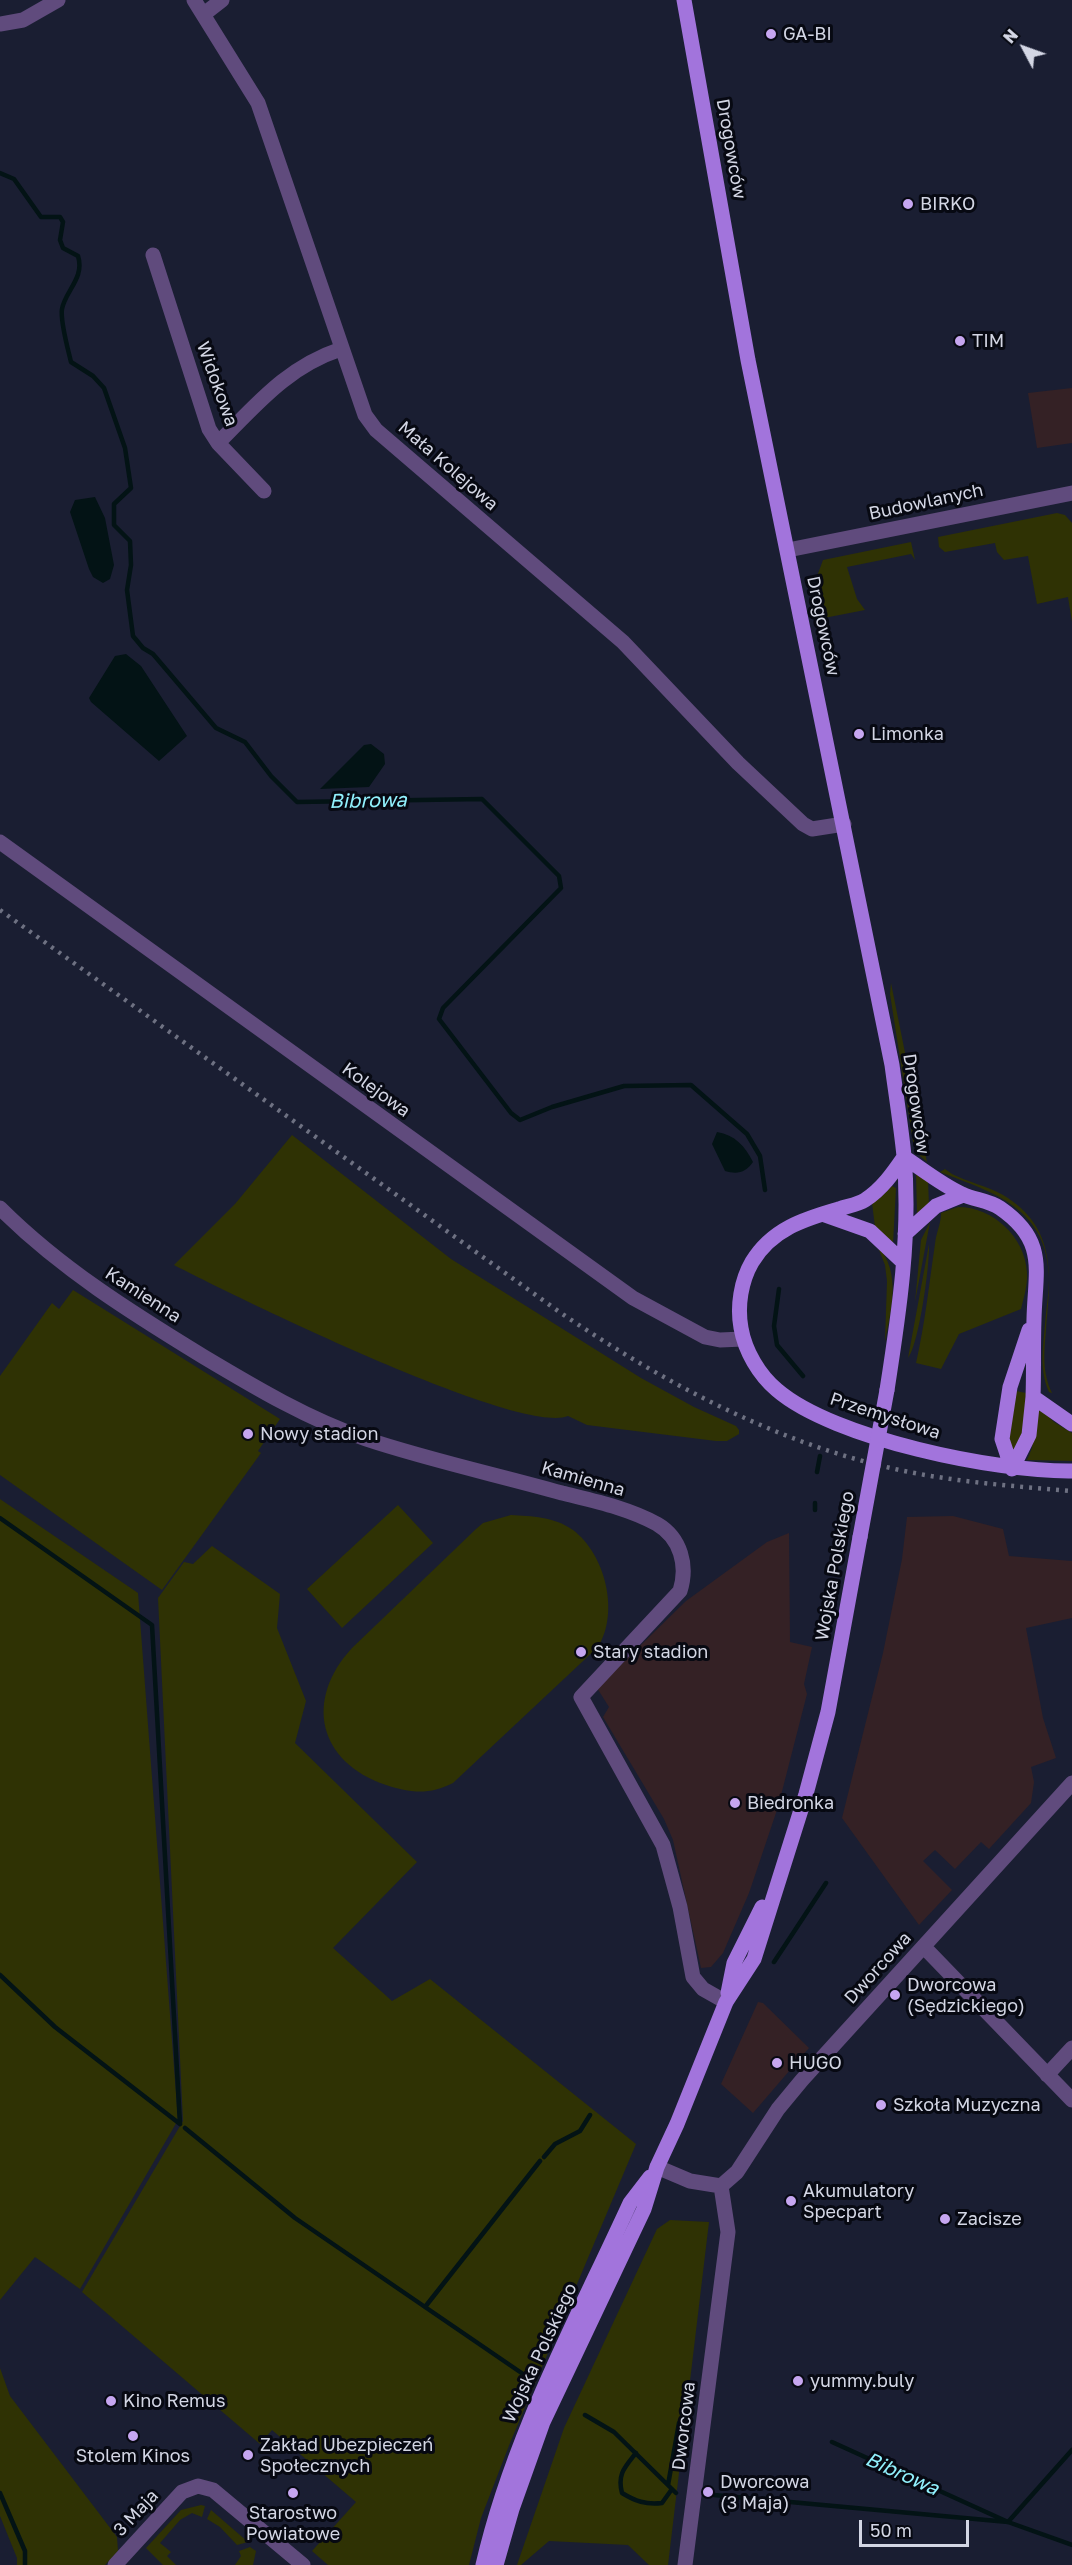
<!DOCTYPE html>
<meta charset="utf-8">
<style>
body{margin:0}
#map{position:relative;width:1072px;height:2565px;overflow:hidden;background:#1a1e32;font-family:"Golos Text",sans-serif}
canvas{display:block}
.north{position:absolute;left:994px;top:18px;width:60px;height:60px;-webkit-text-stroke:4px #070912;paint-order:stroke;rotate:311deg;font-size:16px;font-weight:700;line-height:24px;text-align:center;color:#d3d6e4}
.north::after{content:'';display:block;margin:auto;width:21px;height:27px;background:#d3d6e4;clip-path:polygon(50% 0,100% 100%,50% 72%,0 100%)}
.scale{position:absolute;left:859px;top:2520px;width:110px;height:27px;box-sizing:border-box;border:3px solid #d3d6e4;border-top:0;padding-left:8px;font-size:18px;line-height:21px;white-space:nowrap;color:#d3d6e4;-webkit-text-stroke:4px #070912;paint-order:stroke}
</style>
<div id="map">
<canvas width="1072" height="2565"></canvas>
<div class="north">N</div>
<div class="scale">50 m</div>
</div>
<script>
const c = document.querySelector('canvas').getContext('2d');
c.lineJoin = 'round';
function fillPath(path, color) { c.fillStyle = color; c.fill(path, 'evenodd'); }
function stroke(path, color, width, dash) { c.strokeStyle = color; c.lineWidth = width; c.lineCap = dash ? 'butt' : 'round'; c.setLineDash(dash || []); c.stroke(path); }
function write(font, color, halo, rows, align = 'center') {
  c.font = font + ' "Golos Text",sans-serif'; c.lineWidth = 6; c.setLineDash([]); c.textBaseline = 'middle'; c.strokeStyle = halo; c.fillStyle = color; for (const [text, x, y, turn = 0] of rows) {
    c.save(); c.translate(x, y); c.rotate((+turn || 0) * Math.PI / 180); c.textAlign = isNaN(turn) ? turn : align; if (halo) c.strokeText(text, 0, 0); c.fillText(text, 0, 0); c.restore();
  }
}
const commercial = new Path2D(`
 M 1072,388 L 1072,443 L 1037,448 L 1028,393 Z
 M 953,1516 L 1003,1529 L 1009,1556 L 1072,1561 L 1072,1618 L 1026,1628 L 1043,1718 L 1056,1758 L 1031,1767 L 1034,1782 L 1031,1803 L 989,1849 L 981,1842 L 955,1869 L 935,1850 L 923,1861 L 952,1890 L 919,1925 L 842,1818 L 883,1653 L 902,1559 L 907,1517 Z
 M 789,1533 L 790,1642 L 812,1647 L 804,1684 L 807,1694 L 778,1807 L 749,1893 L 723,1953 L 711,1967 L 701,1968 L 673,1840 L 664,1819 L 603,1717 L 609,1707 L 597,1688 L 686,1601 L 767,1542 Z
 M 758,2002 L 763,2003 L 809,2048 L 753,2113 L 721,2084 Z`);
const green = new Path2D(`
 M 1057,513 L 1065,515 L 1072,523 L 1072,622 L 1068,597 L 1037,604 L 1028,556 L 1004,560 L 997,552 L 995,543 L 945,552 L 939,547 L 938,537 Z
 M 911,542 L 915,560 L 911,554 L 847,567 L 857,599 L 865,610 L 824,618 L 816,579 L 823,560 Z
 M 891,983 L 927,1162 L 920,1156 L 913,1142 L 890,994 Z
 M 292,1135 L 451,1259 L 641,1378 L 694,1407 L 736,1426 L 739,1430 L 739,1434 L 727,1441 L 716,1441 L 587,1425 L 568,1416 C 519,1436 232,1295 174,1265 L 235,1204 Z
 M 945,1169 L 952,1174 C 968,1182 987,1186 1003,1195 C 1057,1227 1051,1276 1046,1330 C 1044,1353 1042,1372 1052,1393 L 1049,1392 C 1039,1369 1043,1349 1045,1324 C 1046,1309 1049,1294 1049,1279 C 1048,1208 994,1193 940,1172 Z
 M 916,1173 L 928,1180 L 929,1205 L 917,1214 Z
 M 892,1186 L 896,1188 L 893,1244 L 875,1227 L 872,1203 L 880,1198 Z
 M 958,1207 C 993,1207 1025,1237 1027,1272 C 1028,1284 1024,1297 1021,1309 L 959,1334 L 941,1369 L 916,1363 C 925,1324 929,1284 935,1244 C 936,1233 941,1224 941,1213 Z
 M 930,1222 L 915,1302 L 921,1240 Z
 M 929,1244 C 930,1264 919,1345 908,1358 Z
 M 877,1245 C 902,1273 891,1309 885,1342 L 887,1281 L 885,1265 Z
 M 73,1290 L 280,1419 L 258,1451 L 261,1453 L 162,1590 L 0,1475 L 0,1376 L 52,1303 L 59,1309 Z
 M 1016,1391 L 1026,1393 L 1022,1442 L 1018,1452 L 1008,1449 Z
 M 1036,1405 L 1054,1422 L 1072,1433 L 1072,1461 L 1027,1460 L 1032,1448 Z
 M 0,1499 L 138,1593 L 178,2120 L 80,2289 L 35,2257 L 0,2300 Z
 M 398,1505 L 433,1543 L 342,1628 L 307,1589 Z
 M 511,1515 C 531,1516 555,1517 573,1530 C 605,1554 620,1612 598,1647 L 453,1783 C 430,1795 410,1793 386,1785 C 318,1762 304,1700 352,1648 L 476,1529 L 483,1523 Z
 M 212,1546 L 280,1594 L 277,1628 L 306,1701 L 295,1743 L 417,1862 L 333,1948 L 392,2001 L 430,1979 L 636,2144 L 510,2443 L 481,2518 L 469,2565 L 328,2565 L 312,2551 L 356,2502 L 272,2430 L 260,2444 L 82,2292 L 183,2121 L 158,1598 L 184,1562 L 193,1564 Z
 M 670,2220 L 709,2222 L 668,2565 L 649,2565 L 628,2545 L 549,2541 L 521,2565 L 517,2565 L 564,2428 L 657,2229 Z
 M 0,2368 L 10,2396 L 117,2537 L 118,2551 L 105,2565 L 17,2565 L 17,2558 L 0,2516 Z
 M 201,2505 L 205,2506 L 202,2517 L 192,2513 L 180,2520 L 160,2543 L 171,2552 L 167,2556 L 176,2565 L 163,2565 L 146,2548 L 181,2510 Z
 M 211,2510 L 248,2542 L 237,2545 L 220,2527 L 207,2519 Z
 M 250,2547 L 256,2551 L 253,2565 L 235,2565 L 241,2556 L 239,2551 Z`);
const water = new Path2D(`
 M 95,497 L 105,518 L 114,565 L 110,579 L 103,583 L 93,577 L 89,569 L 70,512 L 75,500 Z
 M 126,654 L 141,666 L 187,736 L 159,761 L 91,702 L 89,698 L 115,656 Z
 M 371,744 L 384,754 L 385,764 L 369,787 L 320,789 L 364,745 Z
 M 717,1132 C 735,1135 745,1146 753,1162 C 746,1172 738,1175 725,1171 L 712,1144 Z`);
const stream = new Path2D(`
 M 0,173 L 14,179 L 41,217 L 60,217 L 63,222 L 60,240 L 63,248 L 78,256 C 85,278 65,291 62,309 C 60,321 68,349 71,362 L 93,376 L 104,388 L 125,448 L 131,488 L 114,504 L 114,525 L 130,541 L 131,565 L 127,590 L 133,636 L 143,648 L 153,654 L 216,728 L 245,742 L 271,776 L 297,802 L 482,799 L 559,876 L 561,888 L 443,1008 L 439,1019 L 511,1113 L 520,1120 L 552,1107 L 624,1086 L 691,1085 L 747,1134 L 760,1156 L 765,1190
 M 779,1289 L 774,1326 L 777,1345 L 803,1376
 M 817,1472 L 820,1456
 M 815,1503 L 815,1510
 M 0,1518 L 152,1625 L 180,2124
 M 774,1962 L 826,1883
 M 0,1975 L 55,2027 L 180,2124
 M 185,2128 L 295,2218 L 523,2374
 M 544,2157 L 555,2144 L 580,2131 L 590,2115
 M 425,2307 L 540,2161
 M 585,2415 L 614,2432 L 676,2493
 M 832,2442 L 1008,2522 L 1072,2545
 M 636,2453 C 625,2467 617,2474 622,2493 C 635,2501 646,2505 662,2503 L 672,2489
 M 668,2485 L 679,2423
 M 0,2493 L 25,2551 L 25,2565
 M 714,2495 L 1008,2522
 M 1008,2522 L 1072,2450`);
const minor = new Path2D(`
 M 194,0 L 258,103 L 365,415 L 376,430 L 623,642 L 738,763 L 803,824 L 812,829 L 844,824
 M 204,14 L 222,0
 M 0,24 L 23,20 L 58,0
 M 153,255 L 209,429 L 218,443 C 257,404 287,367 341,349
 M 218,443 L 264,491
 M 788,550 L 1072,493
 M 0,842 L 633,1298 L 705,1337 L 720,1340 L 743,1339
 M 0,1208 C 60,1268 132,1313 204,1357 C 256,1388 308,1419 366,1439 C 429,1460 498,1475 562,1493 C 594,1501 628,1508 657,1524 C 681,1538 688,1566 680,1591 L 581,1697 L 663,1845 L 680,1907 L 693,1977 L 703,1989 L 726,2002
 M 924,1947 L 1072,2100
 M 1047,2075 L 1072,2048
 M 657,2167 L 690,2181 L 721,2186 L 737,2172 L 778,2109 L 802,2080 L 1072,1783
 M 115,2565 L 182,2492 L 198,2486 L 213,2490 L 303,2565
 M 685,2565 L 728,2232 L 721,2186`);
const major = new Path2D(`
 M 684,0 L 748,360 L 892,1065 C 896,1095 901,1126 904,1156 C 911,1234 899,1313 887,1390
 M 904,1157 C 893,1173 882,1189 865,1200 C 857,1205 847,1206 839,1209 C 804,1219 772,1229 752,1262 C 741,1281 737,1306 741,1328 C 745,1351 759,1375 777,1390 C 834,1439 997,1472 1072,1471
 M 904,1157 C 922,1169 942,1185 962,1194 C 974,1200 988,1200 1000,1208 C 1048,1241 1035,1271 1034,1319 C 1033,1345 1034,1371 1033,1397 L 1072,1424
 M 822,1214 L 870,1231 L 903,1262
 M 905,1234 L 936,1206 L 963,1195
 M 1012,1469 L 1002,1439 L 1010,1387 L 1029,1330
 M 1012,1469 L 1029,1435 L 1033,1397
 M 728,1993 L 734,1963 L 762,1907
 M 483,2565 C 512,2438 576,2321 630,2203 L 650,2177
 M 496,2565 L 512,2509 L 543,2422 L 644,2209 L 657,2167 L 677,2124 L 726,2002 L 754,1959 L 806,1794 L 828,1712 L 860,1537`);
const rail = new Path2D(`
 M 0,910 L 558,1311 C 661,1381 773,1442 895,1469 C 953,1482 1013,1486 1072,1491`);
const majorBridge = new Path2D(`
 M 860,1537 L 887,1390`);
const markers = [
 [771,34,6,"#c6a6f0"],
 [908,204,6,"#c6a6f0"],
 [960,341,6,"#c6a6f0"],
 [859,734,6,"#c6a6f0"],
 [248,1434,6,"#c6a6f0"],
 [581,1652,6,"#c6a6f0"],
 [735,1803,6,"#c6a6f0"],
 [895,1995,6,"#c6a6f0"],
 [777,2063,6,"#c6a6f0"],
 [881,2105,6,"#c6a6f0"],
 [791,2201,6,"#c6a6f0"],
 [945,2219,6,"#c6a6f0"],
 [798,2381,6,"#c6a6f0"],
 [111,2401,6,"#c6a6f0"],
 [133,2436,6,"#c6a6f0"],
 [248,2455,6,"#c6a6f0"],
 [708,2492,6,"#c6a6f0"],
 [293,2493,6,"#c6a6f0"]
];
const poiNames = [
 ["GA-BI",783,34],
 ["BIRKO",920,204],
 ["TIM",972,341],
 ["Limonka",871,734],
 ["Nowy stadion",260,1434],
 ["Stary stadion",593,1652],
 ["Biedronka",747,1803],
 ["Dworcowa",907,1985],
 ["(Sędzickiego)",907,2006],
 ["HUGO",789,2063],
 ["Szkoła Muzyczna",893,2105],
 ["Akumulatory",803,2191],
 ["Specpart",803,2212],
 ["Zacisze",957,2219],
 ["yummy.buly",810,2381],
 ["Kino Remus",123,2401],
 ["Zakład Ubezpieczeń",260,2445],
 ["Społecznych",260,2466],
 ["Stolem Kinos",133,2456,"center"],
 ["Dworcowa",720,2482],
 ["(3 Maja)",720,2503],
 ["Starostwo",293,2513,"center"],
 ["Powiatowe",293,2534,"center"]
];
const streetNames = [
 ["Drogowców",731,149,80],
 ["Widokowa",217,384,70],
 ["Mała Kolejowa",448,466,41],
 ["Budowlanych",926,502,-12],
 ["Drogowców",823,626,78],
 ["Kolejowa",376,1090,36],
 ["Drogowców",916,1104,82],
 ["Kamienna",143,1295,33],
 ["Przemysłowa",885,1416,18],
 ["Kamienna",583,1479,16],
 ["Wojska Polskiego",835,1566,-80],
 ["Dworcowa",878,1968,-48],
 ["Wojska Polskiego",540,2353,-65],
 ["Dworcowa",684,2426,-83],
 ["3 Maja",136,2513,-47]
];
const waterNames = [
 ["Bibrowa",368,801,-1],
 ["Bibrowa",902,2474,24]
];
fillPath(commercial, '#342125');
fillPath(green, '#2f3204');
fillPath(water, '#031315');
stroke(stream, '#031315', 4.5);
stroke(minor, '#604b7d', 15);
stroke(major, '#a274dc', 15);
stroke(rail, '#6e7182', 4.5, [3, 6]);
stroke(majorBridge, '#a274dc', 15);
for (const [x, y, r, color] of markers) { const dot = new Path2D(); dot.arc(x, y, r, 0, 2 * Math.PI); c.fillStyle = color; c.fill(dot); stroke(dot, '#070912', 2); }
write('18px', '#d3d6e4', '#070912', poiNames, 'left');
write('18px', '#d3d6e4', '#070912', streetNames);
write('italic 20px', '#91f1fd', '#070912', waterNames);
</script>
